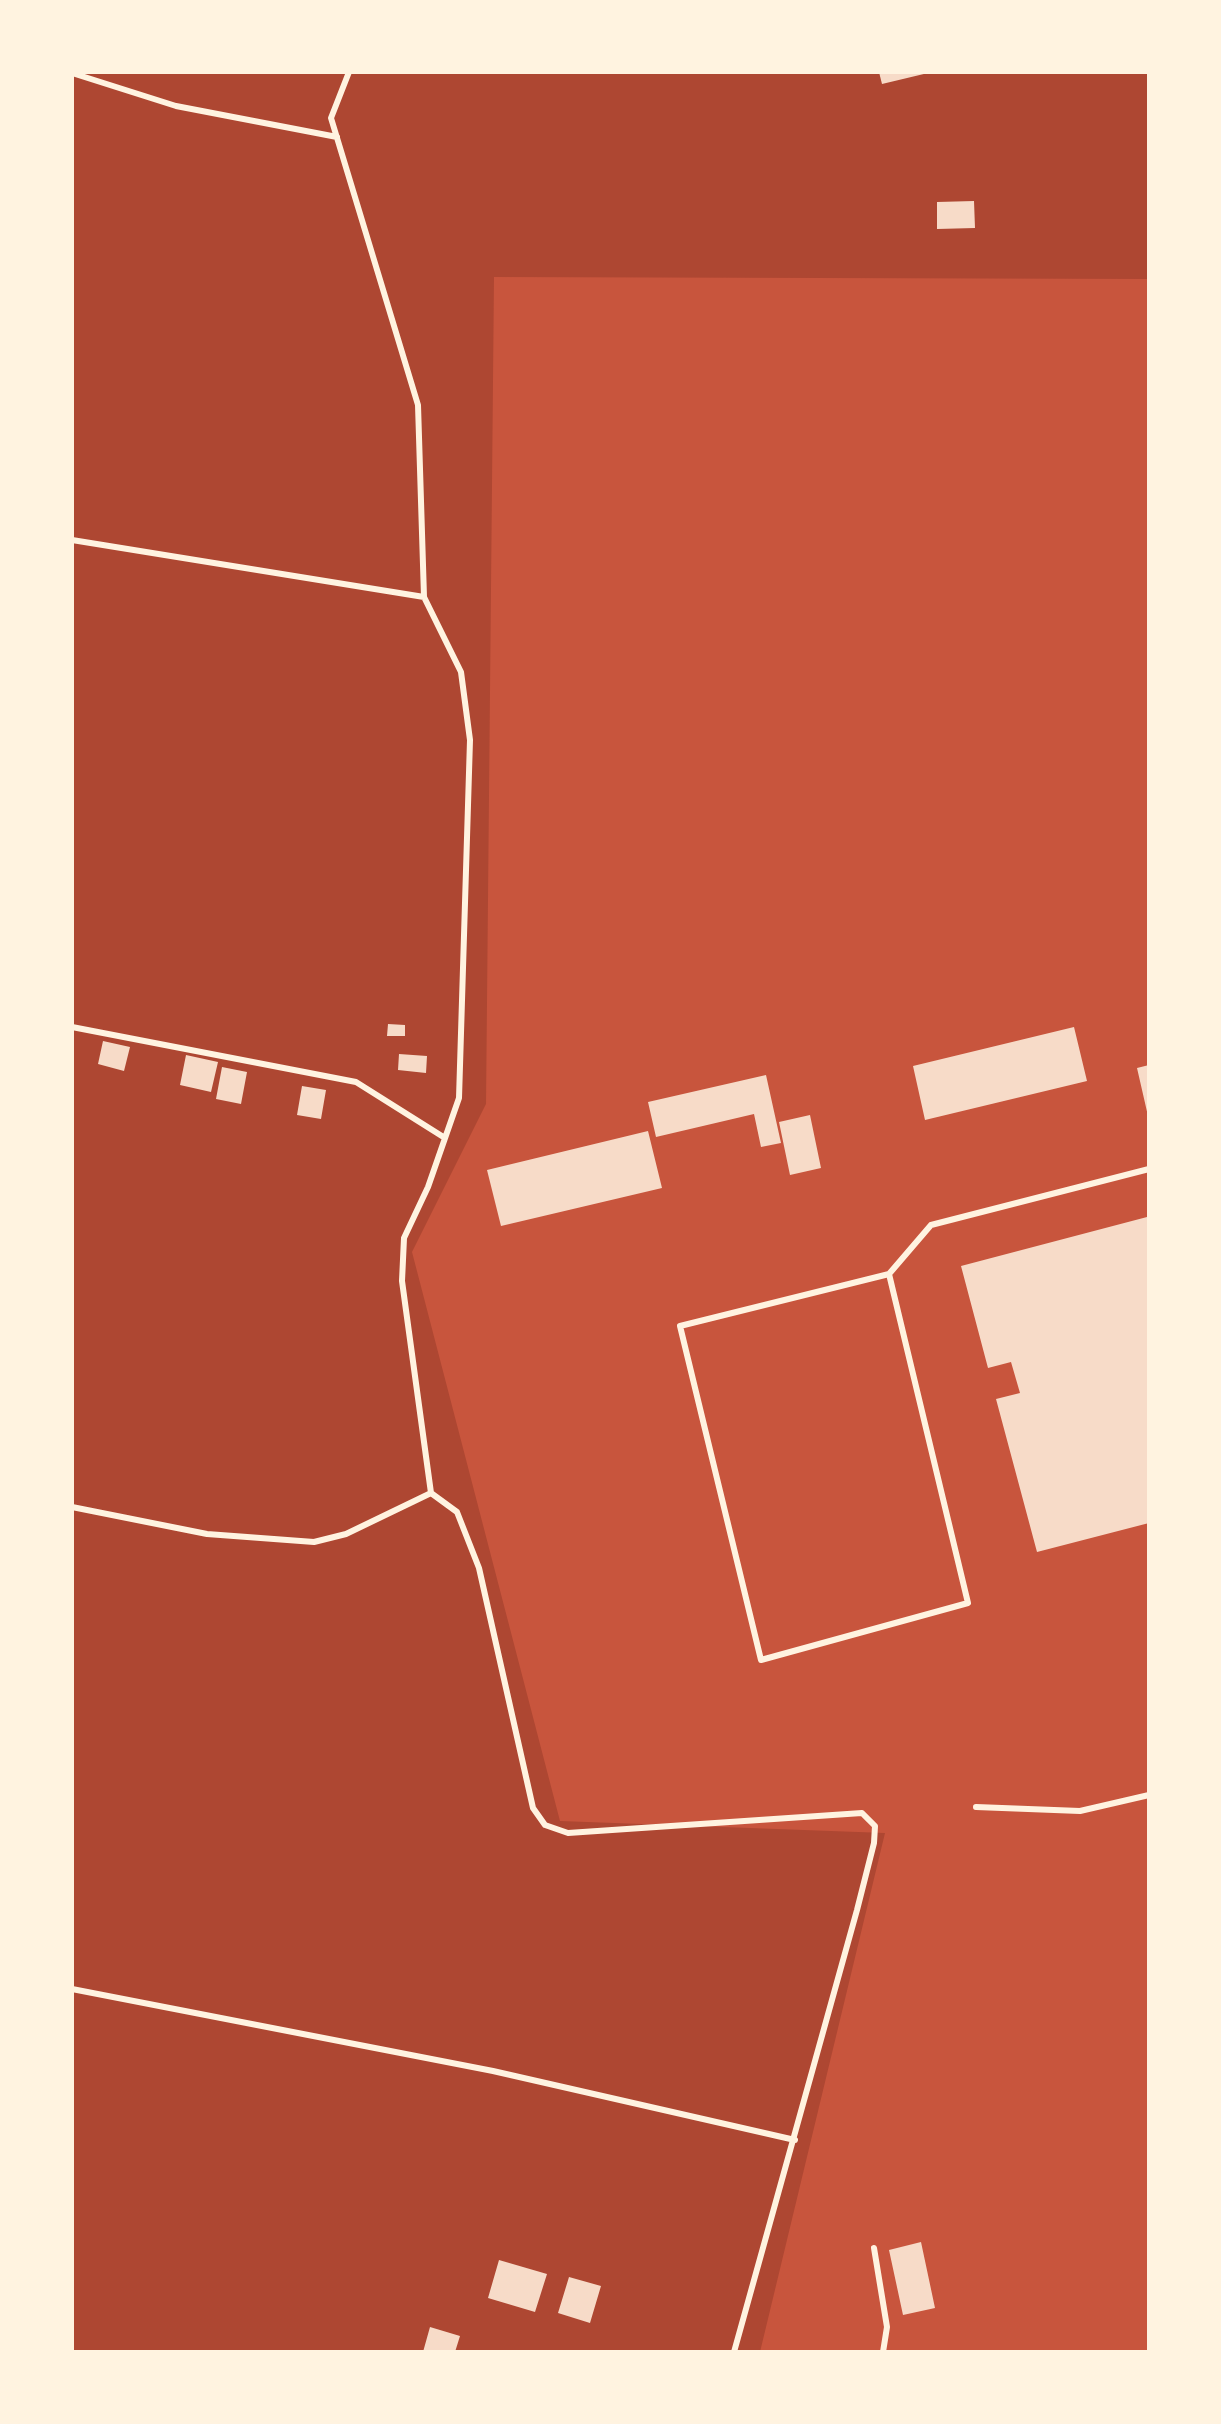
<!DOCTYPE html>
<style>
body{margin:0}
#map{position:relative;width:1221px;height:2424px;overflow:hidden;background:#c8553d;font-family:"PT Sans Narrow",sans-serif}
canvas{display:block}
.frame{position:absolute;inset:0;border:74px solid #fff3e0;pointer-events:none}
</style>
<div id="map">
<canvas width="1221" height="2424"></canvas>
<div class="frame"></div>
</div>
<script>
const c = document.querySelector('canvas').getContext('2d');
c.lineJoin = 'round';
function fillPath(path, color) { c.fillStyle = color; c.fill(path, 'evenodd'); }
function stroke(path, color, width, dash) { c.strokeStyle = color; c.lineWidth = width; c.lineCap = dash ? 'butt' : 'round'; c.setLineDash(dash || []); c.stroke(path); }
const green = new Path2D(`
 M 72,72 L 1149,72 L 1149,279 L 494,277 L 486,1104 L 412,1252 L 560,1821 L 885,1833 L 760,2352 L 72,2352 Z`);
const building = new Path2D(`
 M 879,72 L 928,72 L 928,73 L 882,84 Z
 M 974,201 L 975,228 L 937,229 L 937,202 Z
 M 388,1024 L 405,1025 L 405,1036 L 387,1036 Z
 M 1074,1027 L 1087,1081 L 925,1120 L 913,1066 Z
 M 103,1041 L 130,1047 L 124,1071 L 98,1064 Z
 M 399,1054 L 427,1056 L 426,1073 L 398,1070 Z
 M 186,1055 L 218,1062 L 211,1092 L 180,1085 Z
 M 1149,1065 L 1149,1116 L 1148,1116 L 1137,1068 Z
 M 222,1067 L 247,1072 L 241,1104 L 216,1099 Z
 M 766,1075 L 781,1143 L 761,1147 L 754,1114 L 656,1137 L 648,1102 Z
 M 302,1086 L 326,1090 L 321,1119 L 297,1115 Z
 M 810,1115 L 821,1168 L 790,1175 L 779,1122 Z
 M 648,1131 L 662,1188 L 501,1226 L 487,1170 Z
 M 1147,1217 L 1149,1523 L 1037,1552 L 996,1399 L 1020,1393 L 1011,1362 L 988,1368 L 961,1266 Z
 M 921,2242 L 935,2308 L 903,2315 L 889,2250 Z
 M 499,2260 L 547,2274 L 535,2312 L 488,2298 Z
 M 569,2277 L 601,2286 L 590,2323 L 558,2313 Z
 M 430,2327 L 460,2336 L 455,2352 L 423,2352 Z`);
const service = new Path2D(`
 M 349,72 L 331,118 L 418,405 L 424,597 L 461,672 L 470,740 L 459,1098 L 428,1187 L 404,1238 L 402,1281 L 431,1493 L 457,1512 L 479,1568 L 533,1808 L 545,1825 L 568,1833 L 862,1813 L 875,1826 L 874,1843 L 857,1910 L 734,2352
 M 72,73 L 176,106 L 337,137
 M 72,540 L 424,597
 M 72,1027 L 356,1082 L 445,1138
 M 889,1274 L 680,1326 L 761,1660 L 968,1603 L 889,1274 L 931,1225 L 1149,1169
 M 72,1507 L 207,1534 L 314,1542 L 346,1534 L 431,1493
 M 976,1807 L 1080,1811 L 1149,1795
 M 72,1989 L 493,2071 L 795,2140
 M 874,2248 L 887,2327 L 883,2352`);
fillPath(green, '#ae4732');
fillPath(building, '#f7dbc8');
stroke(service, '#fff3e0', 6);
</script>
